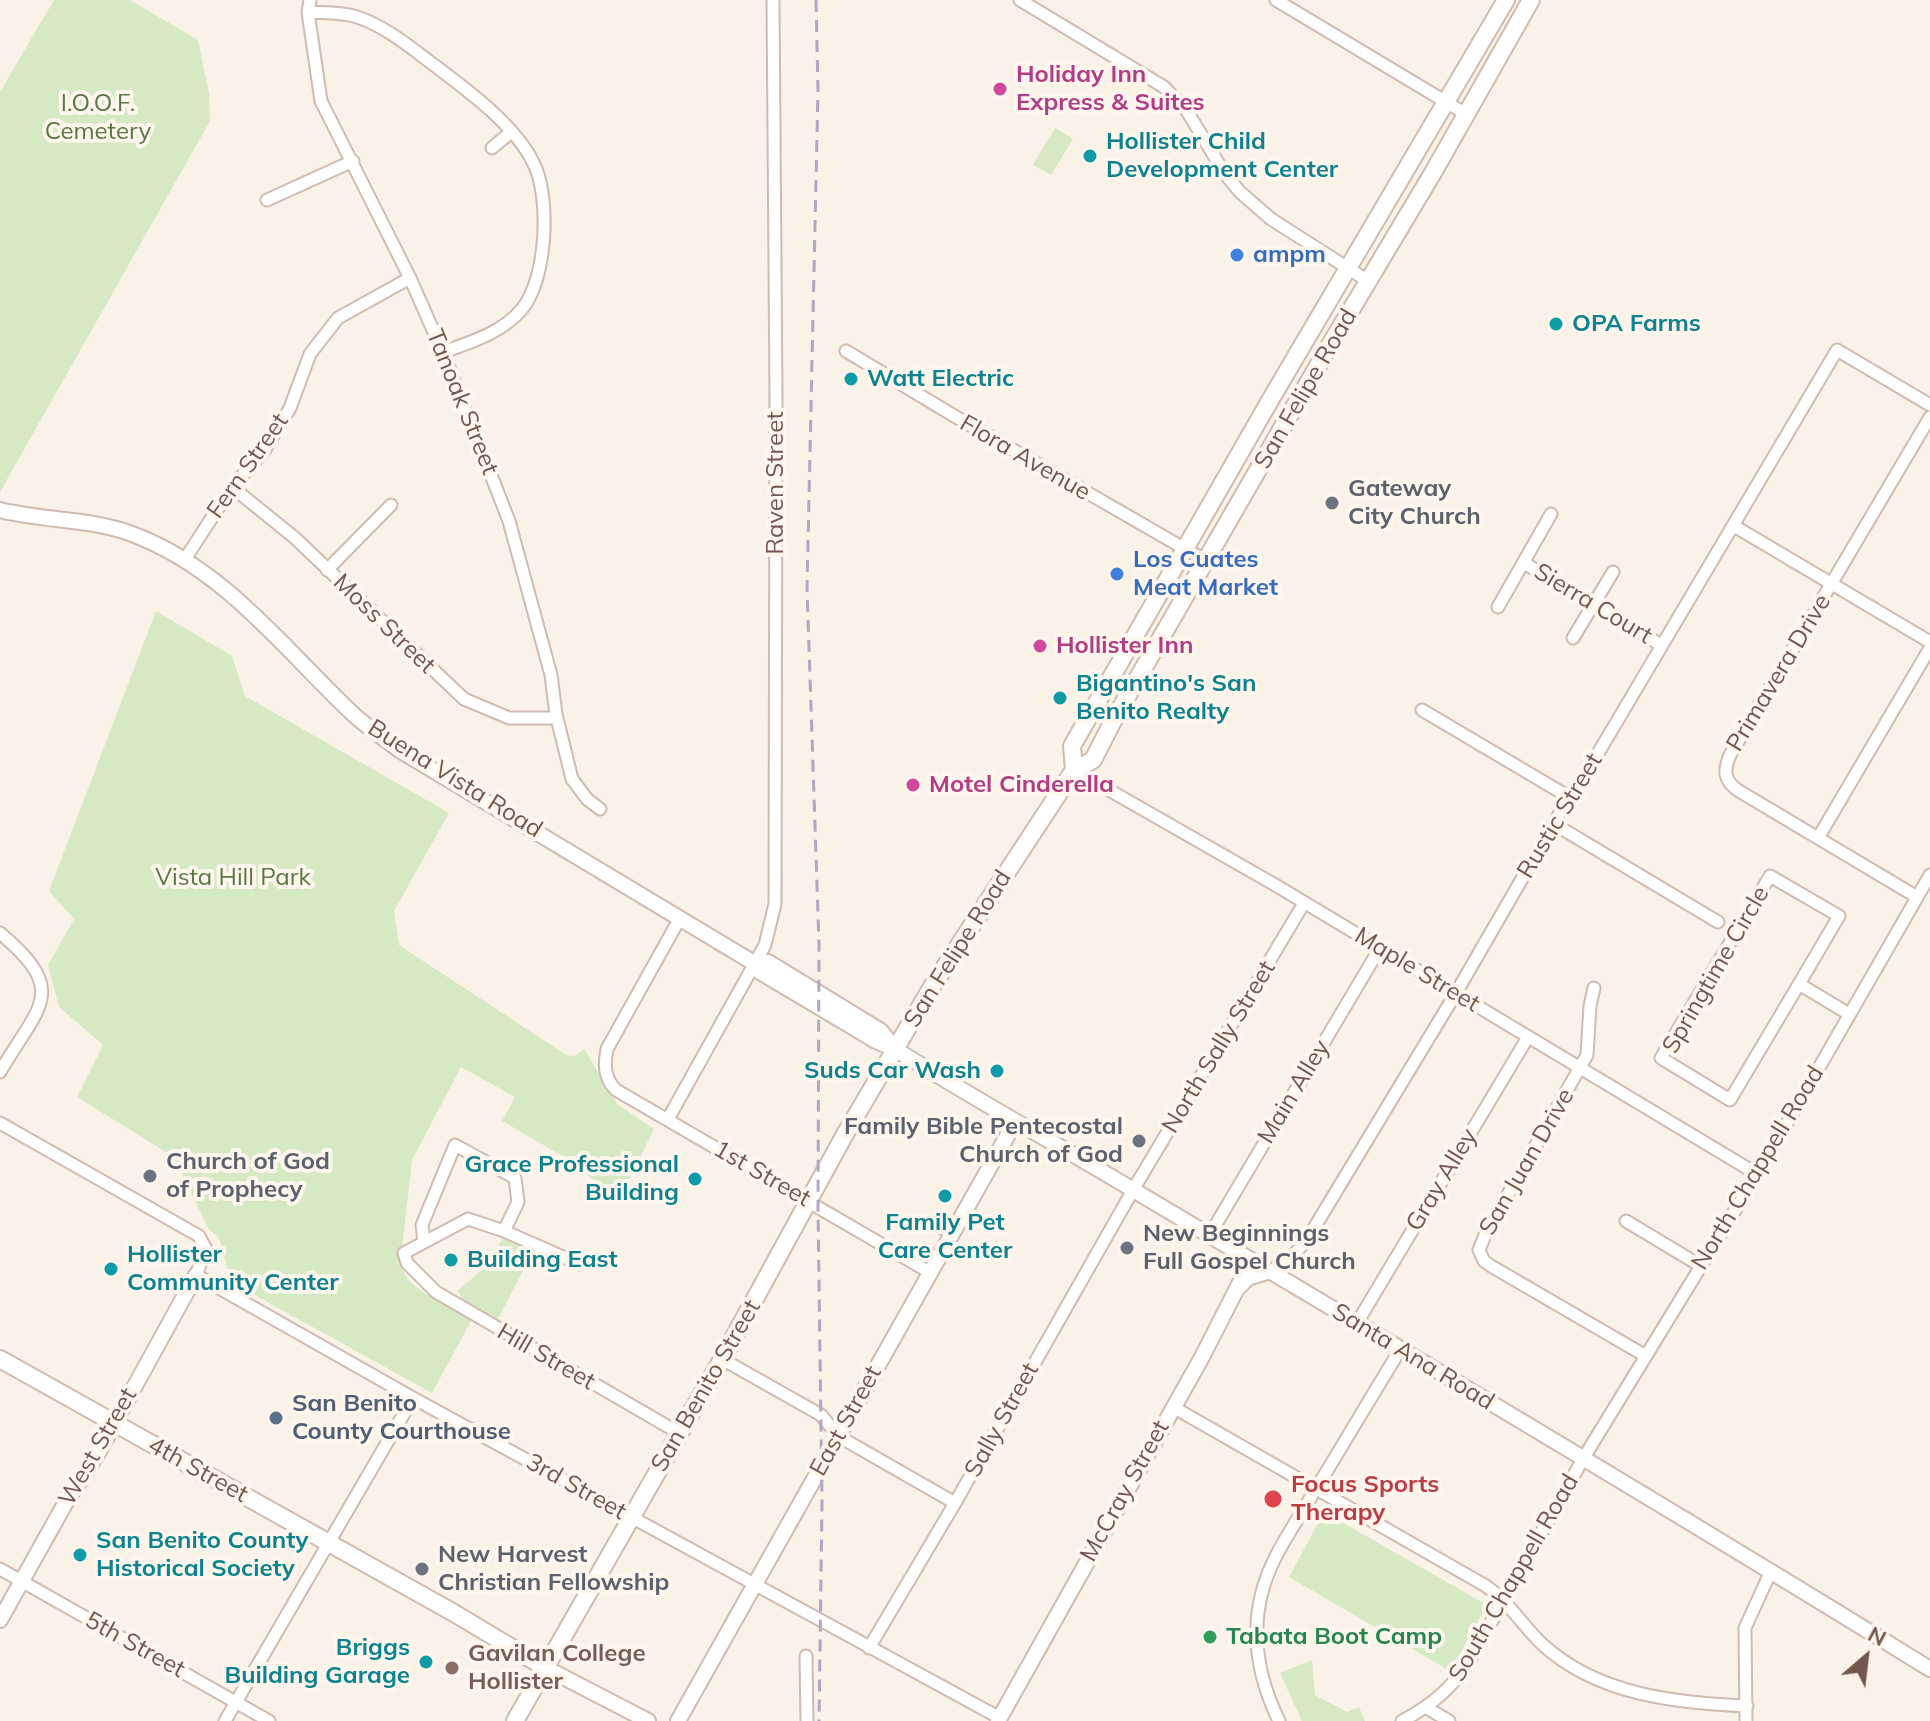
<!DOCTYPE html>
<style>
body{margin:0}
#map{position:relative;width:1930px;height:1721px;overflow:hidden;background:#fbf2e7;font-family:Mulish,sans-serif}
canvas{display:block}
.north{position:absolute;left:1826px;top:1617px;width:80px;height:80px;-webkit-text-stroke:6px #fef6ed;paint-order:stroke;rotate:28deg;font-size:22px;font-weight:700;line-height:32px;text-align:center;color:#74574c}
.north::after{content:'';display:block;margin:auto;width:28px;height:36px;background:#74574c;clip-path:polygon(50% 0,100% 100%,50% 72%,0 100%)}
</style>
<div id="map">
<canvas width="1930" height="1721"></canvas>
<div class="north">N</div>
</div>
<script>
const c = document.querySelector('canvas').getContext('2d');
c.lineJoin = 'round';
function fillPath(path, color) { c.fillStyle = color; c.fill(path, 'evenodd'); }
function stroke(path, color, width, dash) { c.strokeStyle = color; c.lineWidth = width; c.lineCap = dash ? 'butt' : 'round'; c.setLineDash(dash || []); c.stroke(path); }
function write(font, color, halo, rows, align = 'center') {
  c.font = font + ' Mulish,sans-serif'; c.lineWidth = 8; c.setLineDash([]); c.textBaseline = 'middle'; c.strokeStyle = halo; c.fillStyle = color; for (const [text, x, y, turn = 0] of rows) {
    c.save(); c.translate(x, y); c.rotate((+turn || 0) * Math.PI / 180); c.textAlign = isNaN(turn) ? turn : align; if (halo) c.strokeText(text, 0, 0); c.fillText(text, 0, 0); c.restore();
  }
}
const green = new Path2D(`
 M 54,0 L 130,0 L 198,40 L 209,93 L 210,121 L 0,492 L 0,92 Z
 M 1055,128 L 1073,139 L 1051,175 L 1033,165 Z
 M 156,611 L 232,656 L 245,696 L 449,813 L 394,911 L 399,945 L 566,1055 L 575,1056 L 584,1049 L 617,1104 L 654,1129 L 619,1200 L 566,1158 L 502,1121 L 515,1097 L 461,1067 L 412,1160 L 400,1265 L 409,1281 L 423,1292 L 471,1321 L 432,1393 L 242,1288 L 227,1267 L 219,1238 L 208,1228 L 174,1157 L 77,1097 L 103,1045 L 59,1007 L 48,965 L 74,919 L 49,891 Z
 M 503,1237 L 533,1251 L 498,1319 L 464,1300 L 457,1291 L 488,1265 Z
 M 1324,1512 L 1487,1605 L 1450,1671 L 1289,1577 Z
 M 1312,1660 L 1315,1695 L 1347,1712 L 1359,1707 L 1365,1721 L 1302,1721 L 1280,1673 Z`);
const minor = new Path2D(`
 M 310,0 L 308,12 L 321,101 L 410,278 L 444,355 L 509,521 L 551,675 L 556,714 L 572,779 L 587,799 L 600,809
 M 1020,0 L 1164,87 L 1187,111 L 1225,174 L 1240,192 L 1271,219 L 1368,281
 M 1276,0 L 1466,114
 M 308,12 C 323,13 342,12 357,17 C 385,26 410,47 434,65 C 467,90 514,124 533,162 C 551,196 547,279 522,309 C 502,333 471,342 443,352
 M 492,148 L 511,132
 M 267,200 L 353,161
 M 846,351 L 956,417 L 1206,561
 M 232,487 L 295,538 L 464,699 L 509,718 L 556,718
 M 1734,526 L 1930,642
 M 185,559 L 232,487 L 264,451 L 290,408 L 310,354 L 338,318 L 410,278
 M 1524,563 L 1661,645
 M 327,570 L 391,505
 M 1498,607 L 1551,514
 M 1573,638 L 1613,572
 M 1422,710 L 1569,797
 M 1074,770 L 1277,886 L 1757,1174
 M 1554,824 L 1718,922
 M 1818,838 L 1930,648
 M 1917,897 L 1739,791 C 1724,781 1723,771 1730,755 L 1930,417
 M 680,918 L 607,1049 C 604,1065 604,1078 616,1090 L 931,1273
 M 0,933 C 70,992 39,1005 0,1072
 M 1799,984 L 1730,1100 L 1661,1058 L 1770,876 L 1839,916 L 1799,984 L 1849,1014
 M 1594,988 L 1590,1006 L 1587,1055 L 1485,1235 L 1479,1250 L 1484,1261 L 1491,1266 L 1644,1355
 M 668,1119 L 765,945 L 775,904 L 776,398 L 773,0
 M 0,1123 L 199,1236 L 206,1249 L 196,1275 L 413,1398 L 1000,1718
 M 1626,1221 L 1701,1266
 M 933,1223 L 953,1234
 M 504,1231 L 468,1219 L 404,1253 L 407,1263 L 436,1292 L 679,1433
 M 1209,1236 L 1380,948
 M 424,1242 L 422,1225 L 455,1145 L 515,1178 L 518,1202 L 504,1231 L 579,1264
 M 1239,1289 L 1249,1279 L 1282,1269 L 1308,1238 L 1456,993 L 1571,794 L 1584,777 L 1837,350 L 1930,405
 M 1357,1323 L 1528,1037
 M 722,1359 L 821,1415 L 838,1436 L 955,1503
 M 1173,1407 L 1486,1586 C 1509,1602 1522,1625 1542,1644 C 1597,1695 1676,1703 1747,1706
 M 0,1569 L 269,1721
 M 869,1648 L 955,1503 L 1133,1190 L 1304,903
 M 806,1656 L 807,1721
 M 1427,1708 L 1449,1721
 M 225,1721 L 413,1398
 M 1279,1721 C 1260,1682 1251,1639 1261,1596 C 1269,1559 1295,1525 1314,1492 C 1343,1445 1371,1397 1400,1350
 M 1402,1721 C 1432,1705 1452,1688 1470,1660 L 1583,1459 L 1767,1158 L 1930,875
 M 1746,1721 L 1745,1628 L 1771,1571`);
const tertiary = new Path2D(`
 M 0,510 C 43,521 90,518 132,534 C 224,568 284,649 353,714 C 368,728 385,739 401,751 L 754,963 L 760,972 L 876,1041 L 895,1049 L 881,1031 L 768,962 L 754,963
 M 895,1049 C 974,1099 1055,1143 1135,1191 C 1401,1349 1667,1507 1930,1669
 M 0,1620 L 66,1502 L 98,1453 L 196,1275
 M 544,1667 L 648,1721
 M 678,1721 L 1015,1122
 M 998,1721 L 1202,1357 L 1251,1261`);
const secondary = new Path2D(`
 M 1074,770 L 1072,746 L 1272,397 L 1506,0
 M 0,1359 L 454,1613 L 544,1667
 M 515,1721 L 722,1359 L 844,1136 L 933,985 L 1074,770 L 1093,760 L 1113,721 L 1330,345 L 1434,171 L 1531,0`);
const rail = new Path2D(`
 M 816,0 L 818,90 L 807,588 L 819,944 L 818,1207 L 822,1502 L 819,1721`);
const markers = [
 [1000,89,8,"#d1479c"],
 [1090,156,8,"#0f9aa8"],
 [1237,255,8,"#3f7fe0"],
 [1556,324,8,"#0f9aa8"],
 [851,379,8,"#0f9aa8"],
 [1332,503,8,"#6b7280"],
 [1117,574,8,"#3f7fe0"],
 [1040,646,8,"#d1479c"],
 [1060,698,8,"#0f9aa8"],
 [913,785,8,"#d1479c"],
 [997,1071,8,"#0f9aa8"],
 [1139,1141,8,"#6b7280"],
 [150,1176,8,"#6b7280"],
 [695,1179,8,"#0f9aa8"],
 [945,1196,8,"#0f9aa8"],
 [1127,1248,8,"#6b7280"],
 [451,1260,8,"#0f9aa8"],
 [111,1269,8,"#0f9aa8"],
 [276,1418,8,"#5c6f8a"],
 [1273,1499,10,"#e0444e"],
 [80,1555,8,"#0f9aa8"],
 [422,1569,8,"#6b7280"],
 [1210,1637,8,"#2e9e5b"],
 [426,1662,8,"#0f9aa8"],
 [452,1668,8,"#8d6e63"]
];
const hotelNames = [
 ["Holiday Inn",1016,75],
 ["Express & Suites",1016,103],
 ["Hollister Inn",1056,646],
 ["Motel Cinderella",929,785]
];
const parkNames = [
 ["I.O.O.F.",98,104],
 ["Cemetery",98,132],
 ["Vista Hill Park",233,878]
];
const cultureNames = [
 ["Hollister Child",1106,142],
 ["Development Center",1106,170],
 ["OPA Farms",1572,324],
 ["Watt Electric",867,379],
 ["Bigantino's San",1076,684],
 ["Benito Realty",1076,712],
 ["Suds Car Wash",981,1071,"right"],
 ["Grace Professional",679,1165,"right"],
 ["Building",679,1193,"right"],
 ["Family Pet",945,1223,"center"],
 ["Care Center",945,1251,"center"],
 ["Hollister",127,1255],
 ["Community Center",127,1283],
 ["Building East",467,1260],
 ["San Benito County",96,1541],
 ["Historical Society",96,1569],
 ["Briggs",410,1648,"right"],
 ["Building Garage",410,1676,"right"]
];
const shopNames = [
 ["ampm",1253,255],
 ["Los Cuates",1133,560],
 ["Meat Market",1133,588]
];
const streetNames = [
 ["San Felipe Road",1306,389,-60],
 ["Tanoak Street",462,402,68],
 ["Flora Avenue",1025,458,30],
 ["Fern Street",248,466,-55],
 ["Raven Street",776,483,-90],
 ["Sierra Court",1593,604,31],
 ["Moss Street",384,624,44],
 ["Primavera Drive",1779,673,-59],
 ["Buena Vista Road",455,779,32],
 ["Rustic Street",1560,816,-59],
 ["San Felipe Road",958,949,-58],
 ["Maple Street",1417,970,31],
 ["Springtime Circle",1716,970,-60],
 ["North Sally Street",1219,1047,-59],
 ["Main Alley",1294,1092,-59],
 ["San Juan Drive",1527,1162,-60],
 ["North Chappell Road",1758,1168,-59],
 ["1st Street",762,1174,30],
 ["Gray Alley",1442,1180,-59],
 ["Hill Street",546,1357,30],
 ["Santa Ana Road",1413,1357,31],
 ["San Benito Street",706,1386,-60],
 ["Sally Street",1002,1420,-61],
 ["East Street",846,1421,-61],
 ["West Street",98,1447,-60],
 ["4th Street",198,1470,29],
 ["3rd Street",576,1487,29],
 ["McCray Street",1125,1491,-61],
 ["South Chappell Road",1514,1578,-60],
 ["5th Street",135,1645,29]
];
const worshipNames = [
 ["Gateway",1348,489],
 ["City Church",1348,517],
 ["Family Bible Pentecostal",1123,1127,"right"],
 ["Church of God",1123,1155,"right"],
 ["Church of God",166,1162],
 ["of Prophecy",166,1190],
 ["New Beginnings",1143,1234],
 ["Full Gospel Church",1143,1262],
 ["New Harvest",438,1555],
 ["Christian Fellowship",438,1583]
];
const serviceNames = [
 ["San Benito",292,1404],
 ["County Courthouse",292,1432]
];
const healthNames = [
 ["Focus Sports",1291,1485],
 ["Therapy",1291,1513]
];
const leisureNames = [
 ["Tabata Boot Camp",1226,1637]
];
const educationNames = [
 ["Gavilan College",468,1654],
 ["Hollister",468,1682]
];
fillPath(green, '#d6e9c5');
stroke(minor, '#cfbbb0', 15);
stroke(tertiary, '#cfbbb0', 18);
stroke(secondary, '#d1bbad', 20);
stroke(minor, '#fff', 11);
stroke(tertiary, '#fff', 14);
stroke(secondary, '#fff', 16);
stroke(rail, '#b4a5c5', 3, [12, 8]);
for (const [x, y, r, color] of markers) { const dot = new Path2D(); dot.arc(x, y, r, 0, 2 * Math.PI); c.fillStyle = color; c.fill(dot); stroke(dot, '#fef6ed', 3); }
write('bold 24px', '#b23c85', '#fef6ed', hotelNames, 'left');
write('24px', '#587944', '#fef6ed', parkNames);
write('bold 24px', '#0d838f', '#fef6ed', cultureNames, 'left');
write('bold 24px', '#366cbe', '#fef6ed', shopNames, 'left');
write('24px', '#74574c', '#fef6ed', streetNames);
write('bold 24px', '#5b616d', '#fef6ed', worshipNames, 'left');
write('bold 24px', '#4e5e75', '#fef6ed', serviceNames, 'left');
write('bold 24px', '#be3a42', '#fef6ed', healthNames, 'left');
write('bold 24px', '#27864d', '#fef6ed', leisureNames, 'left');
write('bold 24px', '#785e54', '#fef6ed', educationNames, 'left');
</script>
